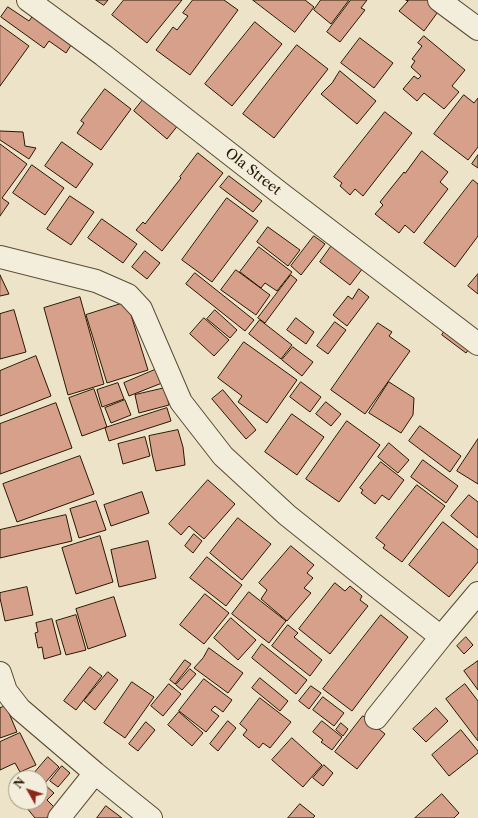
<!DOCTYPE html>
<style>
body{margin:0}
#map{position:relative;width:478px;height:818px;overflow:hidden;background:#ede3c8;font-family:"Libre Caslon Text",serif}
canvas{display:block}
.north{position:absolute;left:8px;top:770px;width:40px;height:40px;box-sizing:border-box;background:#f3eddb;border:1px solid #a29884;border-radius:50%;rotate:309deg;font-size:11px;font-weight:700;line-height:16px;text-align:center;color:#281801}
.north::after{content:'';display:block;margin:auto;width:14px;height:18px;background:#8f2418;clip-path:polygon(50% 0,100% 100%,50% 72%,0 100%)}
</style>
<div id="map">
<canvas width="478" height="818"></canvas>
<div class="north">N</div>
</div>
<script>
const c = document.querySelector('canvas').getContext('2d');
c.lineJoin = 'round';
function fillPath(path, color) { c.fillStyle = color; c.fill(path, 'evenodd'); }
function stroke(path, color, width, dash) { c.strokeStyle = color; c.lineWidth = width; c.lineCap = dash ? 'butt' : 'round'; c.setLineDash(dash || []); c.stroke(path); }
function write(font, color, halo, rows, align = 'center') {
  c.font = font + ' "Libre Caslon Text",serif'; c.lineWidth = 3.5; c.setLineDash([]); c.textBaseline = 'middle'; c.strokeStyle = halo; c.fillStyle = color; for (const [text, x, y, turn = 0] of rows) {
    c.save(); c.translate(x, y); c.rotate((+turn || 0) * Math.PI / 180); c.textAlign = isNaN(turn) ? turn : align; if (halo) c.strokeText(text, 0, 0); c.fillText(text, 0, 0); c.restore();
  }
}
const building = new Path2D(`
 M 96,0 L 108,0 L 104,5 Z
 M 124,0 L 182,0 L 147,43 L 112,15 Z
 M 193,0 L 224,0 L 238,10 L 190,75 L 156,50 L 173,27 L 177,30 L 188,16 L 183,13 Z
 M 253,0 L 305,0 L 314,7 L 295,32 Z
 M 321,0 L 349,0 L 331,24 L 314,10 Z
 M 351,0 L 367,0 L 361,8 L 365,10 L 340,42 L 327,32 Z
 M 406,0 L 428,0 L 440,9 L 424,31 L 399,11 L 408,1 Z
 M 8,7 L 29,21 L 34,14 L 73,42 L 66,53 L 49,41 L 44,48 L 1,17 Z
 M 255,22 L 282,44 L 232,106 L 205,84 Z
 M 0,25 L 29,46 L 0,86 Z
 M 424,36 L 465,70 L 452,86 L 459,92 L 444,109 L 424,93 L 417,101 L 403,89 L 414,76 L 418,79 L 421,76 L 411,67 L 415,61 L 412,59 L 422,46 L 418,43 Z
 M 360,38 L 393,63 L 374,88 L 341,63 Z
 M 297,45 L 328,69 L 274,138 L 243,114 Z
 M 340,71 L 376,101 L 357,124 L 321,94 L 332,83 Z
 M 105,89 L 131,109 L 101,150 L 77,133 L 84,123 L 81,121 Z
 M 464,95 L 474,103 L 478,98 L 478,147 L 468,160 L 434,134 Z
 M 146,96 L 179,124 L 167,139 L 134,111 Z
 M 385,112 L 412,133 L 363,196 L 355,189 L 350,195 L 340,186 L 342,183 L 334,177 Z
 M 0,131 L 23,132 L 25,146 L 36,148 L 29,159 L 0,140 Z
 M 62,142 L 93,164 L 76,188 L 45,166 Z
 M 0,144 L 27,164 L 2,198 L 9,203 L 0,216 Z
 M 422,151 L 448,172 L 440,182 L 448,189 L 414,233 L 405,225 L 399,233 L 375,214 L 383,205 L 380,202 L 404,172 L 405,173 Z
 M 198,153 L 223,173 L 162,251 L 136,230 L 143,222 L 145,224 L 181,178 L 180,177 Z
 M 478,155 L 478,168 L 472,164 Z
 M 32,165 L 64,188 L 45,215 L 13,193 Z
 M 229,176 L 262,201 L 253,212 L 220,187 Z
 M 473,180 L 478,184 L 478,236 L 455,267 L 424,243 Z
 M 70,196 L 94,212 L 71,245 L 47,229 Z
 M 227,198 L 258,221 L 212,282 L 182,260 Z
 M 102,219 L 137,244 L 123,263 L 88,238 Z
 M 268,227 L 300,250 L 288,266 L 257,242 Z
 M 314,236 L 325,244 L 301,275 L 291,266 Z
 M 335,241 L 366,264 L 350,285 L 320,262 Z
 M 259,247 L 292,272 L 277,291 L 265,283 L 261,288 L 240,272 Z
 M 145,251 L 160,263 L 147,279 L 132,267 Z
 M 236,270 L 270,295 L 256,315 L 221,290 Z
 M 195,273 L 254,320 L 245,331 L 186,284 Z
 M 478,274 L 478,294 L 468,286 Z
 M 0,275 L 9,294 L 0,296 Z
 M 291,275 L 297,280 L 265,323 L 258,318 Z
 M 359,289 L 369,297 L 347,326 L 333,315 L 348,296 L 352,299 Z
 M 80,297 L 104,384 L 68,395 L 44,308 Z
 M 127,302 L 148,370 L 107,383 L 86,315 Z
 M 14,310 L 26,352 L 0,359 L 0,314 Z
 M 215,310 L 237,330 L 230,338 L 207,319 Z
 M 204,318 L 229,340 L 214,356 L 190,334 Z
 M 296,318 L 314,332 L 306,344 L 287,330 Z
 M 260,320 L 292,345 L 281,359 L 249,334 Z
 M 335,322 L 346,330 L 328,354 L 317,346 Z
 M 378,323 L 392,332 L 389,336 L 410,351 L 365,414 L 331,390 Z
 M 448,326 L 473,344 L 466,353 L 442,335 Z
 M 244,342 L 297,380 L 267,423 L 238,402 L 242,396 L 218,378 Z
 M 293,347 L 313,362 L 302,376 L 282,360 Z
 M 36,356 L 51,396 L 0,416 L 0,371 Z
 M 157,369 L 162,383 L 129,396 L 124,383 Z
 M 301,382 L 321,397 L 310,412 L 290,397 Z
 M 389,382 L 414,398 L 413,415 L 401,433 L 369,413 Z
 M 118,383 L 124,399 L 102,407 L 97,390 Z
 M 165,388 L 169,405 L 139,413 L 135,395 Z
 M 94,389 L 107,427 L 82,436 L 69,398 Z
 M 223,390 L 256,430 L 246,439 L 212,399 Z
 M 125,400 L 131,415 L 111,423 L 105,408 Z
 M 326,402 L 341,414 L 331,426 L 316,414 Z
 M 56,403 L 72,448 L 0,474 L 0,424 Z
 M 167,408 L 171,421 L 109,441 L 105,428 Z
 M 292,414 L 324,437 L 297,475 L 265,452 Z
 M 347,421 L 380,445 L 339,502 L 306,479 Z
 M 420,426 L 461,456 L 450,472 L 409,441 Z
 M 178,430 L 183,447 L 185,465 L 156,471 L 152,454 L 149,436 Z
 M 145,437 L 150,456 L 123,464 L 118,444 Z
 M 478,439 L 478,484 L 457,471 Z
 M 389,443 L 409,460 L 398,473 L 378,457 Z
 M 80,456 L 94,494 L 17,522 L 3,484 Z
 M 423,460 L 458,486 L 446,503 L 411,477 Z
 M 381,462 L 404,480 L 389,500 L 382,495 L 375,504 L 361,493 L 363,490 L 360,488 Z
 M 208,480 L 235,504 L 204,539 L 189,526 L 181,535 L 169,524 Z
 M 417,485 L 445,506 L 402,562 L 383,548 L 385,545 L 376,538 Z
 M 142,492 L 149,513 L 111,526 L 104,505 Z
 M 469,495 L 478,502 L 478,538 L 451,516 Z
 M 96,501 L 106,530 L 79,538 L 70,509 Z
 M 66,515 L 72,541 L 0,558 L 0,530 Z
 M 238,518 L 271,544 L 242,580 L 210,553 Z
 M 443,522 L 478,550 L 478,562 L 449,597 L 409,565 Z
 M 194,534 L 202,541 L 193,553 L 185,546 Z
 M 100,536 L 113,582 L 76,594 L 62,548 Z
 M 148,541 L 156,578 L 119,587 L 111,550 Z
 M 291,546 L 314,565 L 307,573 L 313,578 L 304,588 L 311,593 L 287,621 L 261,599 L 267,590 L 259,583 Z
 M 207,557 L 242,585 L 226,606 L 190,578 Z
 M 335,583 L 345,591 L 350,586 L 362,596 L 360,600 L 368,606 L 330,654 L 299,629 Z
 M 27,587 L 33,615 L 5,621 L 0,598 L 0,593 Z
 M 249,592 L 286,621 L 269,643 L 232,614 Z
 M 205,594 L 229,613 L 204,644 L 180,625 Z
 M 114,597 L 126,636 L 88,649 L 76,609 Z
 M 76,615 L 86,650 L 66,655 L 56,621 Z
 M 381,615 L 408,637 L 352,711 L 323,689 Z
 M 231,618 L 256,640 L 238,660 L 214,638 Z
 M 52,619 L 61,654 L 44,659 L 42,647 L 38,648 L 35,633 L 38,632 L 36,623 Z
 M 288,625 L 298,633 L 294,637 L 322,660 L 310,676 L 272,646 Z
 M 466,637 L 473,645 L 464,654 L 457,646 Z
 M 262,644 L 307,680 L 296,694 L 252,658 Z
 M 209,648 L 243,673 L 228,693 L 194,668 L 203,658 Z
 M 185,660 L 191,664 L 175,684 L 170,680 Z
 M 478,661 L 478,690 L 464,671 Z
 M 90,667 L 102,676 L 76,710 L 64,701 Z
 M 190,669 L 196,674 L 182,690 L 176,685 Z
 M 108,672 L 118,680 L 95,710 L 84,701 Z
 M 260,678 L 288,701 L 280,711 L 252,688 Z
 M 204,679 L 232,700 L 223,712 L 215,706 L 211,710 L 219,716 L 206,732 L 179,711 Z
 M 132,682 L 154,697 L 125,738 L 104,723 Z
 M 169,684 L 181,694 L 163,716 L 151,706 Z
 M 465,684 L 478,701 L 478,741 L 446,699 Z
 M 311,686 L 321,693 L 309,709 L 299,701 Z
 M 323,697 L 344,713 L 334,726 L 313,710 Z
 M 260,698 L 291,722 L 270,748 L 263,743 L 259,748 L 243,735 L 247,730 L 240,724 Z
 M 6,706 L 17,732 L 0,738 L 0,708 Z
 M 436,708 L 448,721 L 426,742 L 413,729 Z
 M 179,712 L 203,733 L 192,746 L 168,725 Z
 M 363,716 L 385,734 L 357,769 L 335,752 Z
 M 228,721 L 236,728 L 218,751 L 210,744 Z
 M 322,721 L 342,737 L 332,750 L 321,742 L 323,740 L 313,732 Z
 M 146,722 L 155,730 L 138,751 L 129,744 Z
 M 341,723 L 348,729 L 343,736 L 336,730 Z
 M 461,730 L 478,751 L 478,753 L 449,776 L 432,755 Z
 M 20,733 L 36,765 L 20,772 L 15,763 L 0,770 L 0,742 Z
 M 292,738 L 322,765 L 303,787 L 272,760 Z
 M 48,757 L 59,767 L 44,784 L 54,793 L 47,800 L 55,808 L 47,818 L 35,818 L 22,802 L 40,802 L 40,778 L 30,778 Z
 M 324,765 L 333,773 L 323,786 L 313,778 Z
 M 62,766 L 70,773 L 58,787 L 50,781 Z
 M 442,794 L 459,813 L 454,818 L 415,818 Z
 M 300,804 L 315,816 L 313,818 L 288,818 Z
 M 106,806 L 122,818 L 97,818 Z`);
const minor = new Path2D(`
 M 28,0 L 103,55 L 280,193 L 478,344
 M 439,0 L 478,29
 M 0,257 L 96,281 L 128,295 L 141,309 L 181,402 L 223,456 L 287,515 L 372,583 L 441,637
 M 0,673 L 6,691 L 20,709 L 95,773 L 151,818
 M 376,718 L 441,637 L 478,593
 M 59,818 L 95,773`);
const streetNames = [
 ["Ola Street",253,172,38]
];
fillPath(building, '#d7a08a');
stroke(building, '#281801', 1);
stroke(minor, '#594b33', 24);
stroke(minor, '#f3eddb', 22);
write('14px', '#281801', '#f3eddb', streetNames);
</script>
